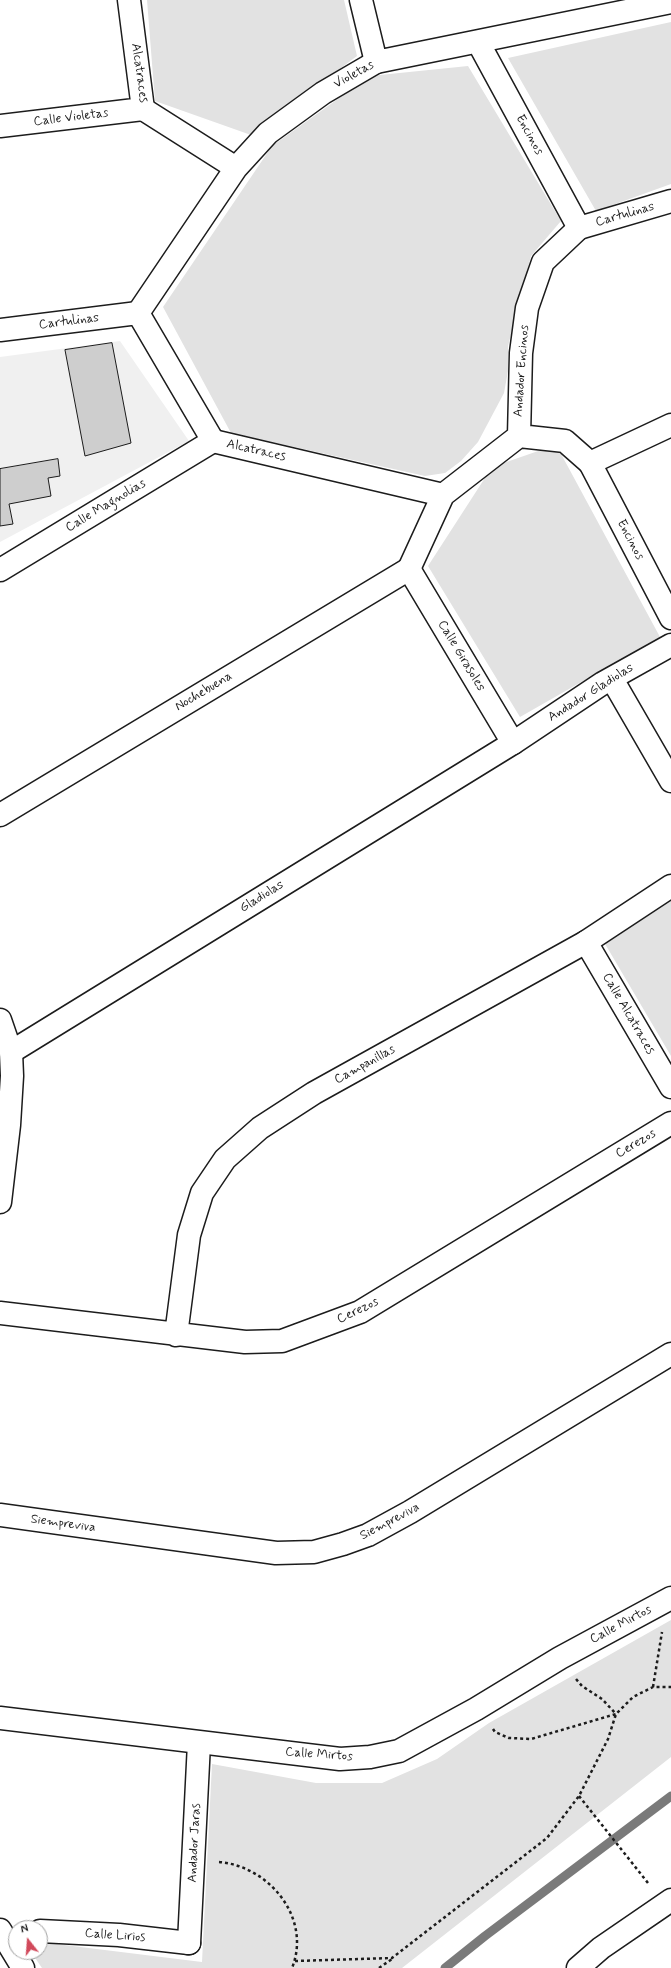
<!DOCTYPE html>
<style>
body{margin:0}
#map{position:relative;width:671px;height:1968px;overflow:hidden;background:#fff;font-family:Mynerve,sans-serif}
canvas{display:block}
.north{position:absolute;left:8px;top:1920px;width:40px;height:40px;box-sizing:border-box;background:#fff;border:1px solid #a4a4a4;border-radius:50%;rotate:343deg;font-size:11px;font-weight:700;line-height:16px;text-align:center;color:#1c1c1c}
.north::after{content:'';display:block;margin:auto;width:14px;height:18px;background:#d1495b;clip-path:polygon(50% 0,100% 100%,50% 72%,0 100%)}
</style>
<div id="map">
<canvas width="671" height="1968"></canvas>
<div class="north">N</div>
</div>
<script>
const c = document.querySelector('canvas').getContext('2d');
c.lineJoin = 'round';
function fillPath(path, color) { c.fillStyle = color; c.fill(path, 'evenodd'); }
function stroke(path, color, width, dash) { c.strokeStyle = color; c.lineWidth = width; c.lineCap = dash ? 'butt' : 'round'; c.setLineDash(dash || []); c.stroke(path); }
function write(font, color, halo, rows, align = 'center') {
  c.font = font + ' Mynerve,sans-serif'; c.lineWidth = 3; c.setLineDash([]); c.textBaseline = 'middle'; c.strokeStyle = halo; c.fillStyle = color; for (const [text, x, y, turn = 0] of rows) {
    c.save(); c.translate(x, y); c.rotate((+turn || 0) * Math.PI / 180); c.textAlign = isNaN(turn) ? turn : align; if (halo) c.strokeText(text, 0, 0); c.fillText(text, 0, 0); c.restore();
  }
}
const built = new Path2D(`
 M 120,341 L 189,441 L 0,542 L 0,357 Z`);
const green = new Path2D(`
 M 147,0 L 344,0 L 357,56 L 251,135 L 155,101 Z
 M 671,22 L 671,184 L 596,211 L 508,58 Z
 M 468,66 L 561,221 L 531,256 L 508,346 L 508,371 L 504,393 L 478,442 L 461,461 L 445,473 L 425,476 L 231,433 L 163,307 L 272,146 L 370,76 Z
 M 544,449 L 560,452 L 660,637 L 520,717 L 428,566 L 492,467 Z
 M 671,895 L 671,1056 L 601,937 Z
 M 671,1620 L 671,1757 L 402,1968 L 42,1968 L 31,1952 L 40,1952 L 40,1942 L 202,1962 L 212,1764 L 316,1783 L 382,1783 L 437,1759 L 489,1723 Z`);
const stream = new Path2D(`
 M 445,1968 L 485,1936 L 671,1796`);
const building = new Path2D(`
 M 112,343 L 131,443 L 85,456 L 65,350 Z
 M 58,459 L 60,476 L 48,478 L 51,496 L 9,504 L 13,524 L 0,526 L 0,469 Z`);
const path = new Path2D(`
 M 653,1687 L 662,1632
 M 493,1729 L 495,1732 L 509,1738 L 531,1739 L 616,1714 L 602,1699 L 582,1686 L 576,1679
 M 579,1796 L 648,1883
 M 219,1862 C 269,1866 312,1918 292,1968
 M 295,1961 L 392,1958 L 547,1838 L 579,1796 L 608,1739 L 616,1714 L 633,1697 L 653,1687 L 671,1687
 M 379,1968 L 392,1959`);
const pedestrian = new Path2D(`
 M 143,109 L 236,168
 M 138,313 L 236,168 L 268,133 L 323,93 L 376,62
 M 519,436 L 521,353 L 527,308 L 543,262 L 579,228
 M 213,441 L 443,495
 M 409,569 L 443,495 L 519,436 L 565,441 L 590,463
 M 612,679 L 671,781
 M 513,743 L 603,683 L 671,645
 M 586,942 L 671,886
 M 189,1943 L 199,1743`);
const minor = new Path2D(`
 M 361,0 L 376,62 L 671,2
 M 478,42 L 579,228 L 671,201
 M 0,126 L 143,109 L 129,0
 M 0,330 L 138,313 L 213,441 L 0,570
 M 671,425 L 590,463 L 671,618
 M 0,815 L 409,569 L 513,743 L 11,1052
 M 0,1313 L 245,1342 L 282,1341 L 360,1312 L 671,1123
 M 176,1335 L 189,1235 L 202,1193 L 225,1159 L 260,1128 L 314,1093 L 586,942 L 671,1087
 M 0,1515 L 276,1553 L 314,1552 L 343,1544 L 368,1535 L 410,1512 L 671,1354
 M 0,1718 L 340,1759 L 370,1757 L 399,1751 L 476,1709 L 560,1658 L 671,1598
 M 40,1931 L 119,1935 L 189,1943
 M 578,1968 L 601,1948 L 671,1900`);
const tertiary = new Path2D(`
 M 0,1020 L 11,1052 L 12,1076 L 9,1125 L 0,1202
 M 0,1930 L 23,1968`);
const streetNames = [
 ["Alcatraces",139,73,82],
 ["Violetas",354,75,-29],
 ["Calle Violetas",71,118,-7],
 ["Encinos",529,135,61],
 ["Cartulinas",625,215,-16],
 ["Cartulinas",69,322,-7],
 ["Andador Encinos",522,371,-86],
 ["Alcatraces",256,451,13],
 ["Calle Magnolias",106,506,-31],
 ["Encinos",630,540,62],
 ["Calle Girasoles",461,656,59],
 ["Nochebuena",204,692,-31],
 ["Andador Gladiolas",591,693,-32],
 ["Gladiolas",262,897,-32],
 ["Calle Alcatraces",628,1014,60],
 ["Campanillas",365,1065,-29],
 ["Cerezos",636,1144,-31],
 ["Cerezos",358,1311,-26],
 ["Siempreviva",390,1522,-28],
 ["Siempreviva",63,1524,8],
 ["Calle Mirtos",621,1625,-28],
 ["Calle Mirtos",319,1755,4],
 ["Andador Jaras",195,1843,-87],
 ["Calle Lirios",115,1936,4]
];
fillPath(built, '#f0f0f0');
fillPath(green, '#e2e2e2');
stroke(stream, '#7a7a7a', 9);
fillPath(building, '#cecece');
stroke(building, '#1c1c1c', 1);
stroke(pedestrian, '#1c1c1c', 25);
stroke(minor, '#1c1c1c', 25);
stroke(tertiary, '#1c1c1c', 25);
stroke(path, '#1c1c1c', 2.5, [3, 3]);
stroke(pedestrian, '#fff', 22);
stroke(minor, '#fff', 22);
stroke(tertiary, '#fff', 22);
write('13px', '#1c1c1c', '#fff', streetNames);
</script>
